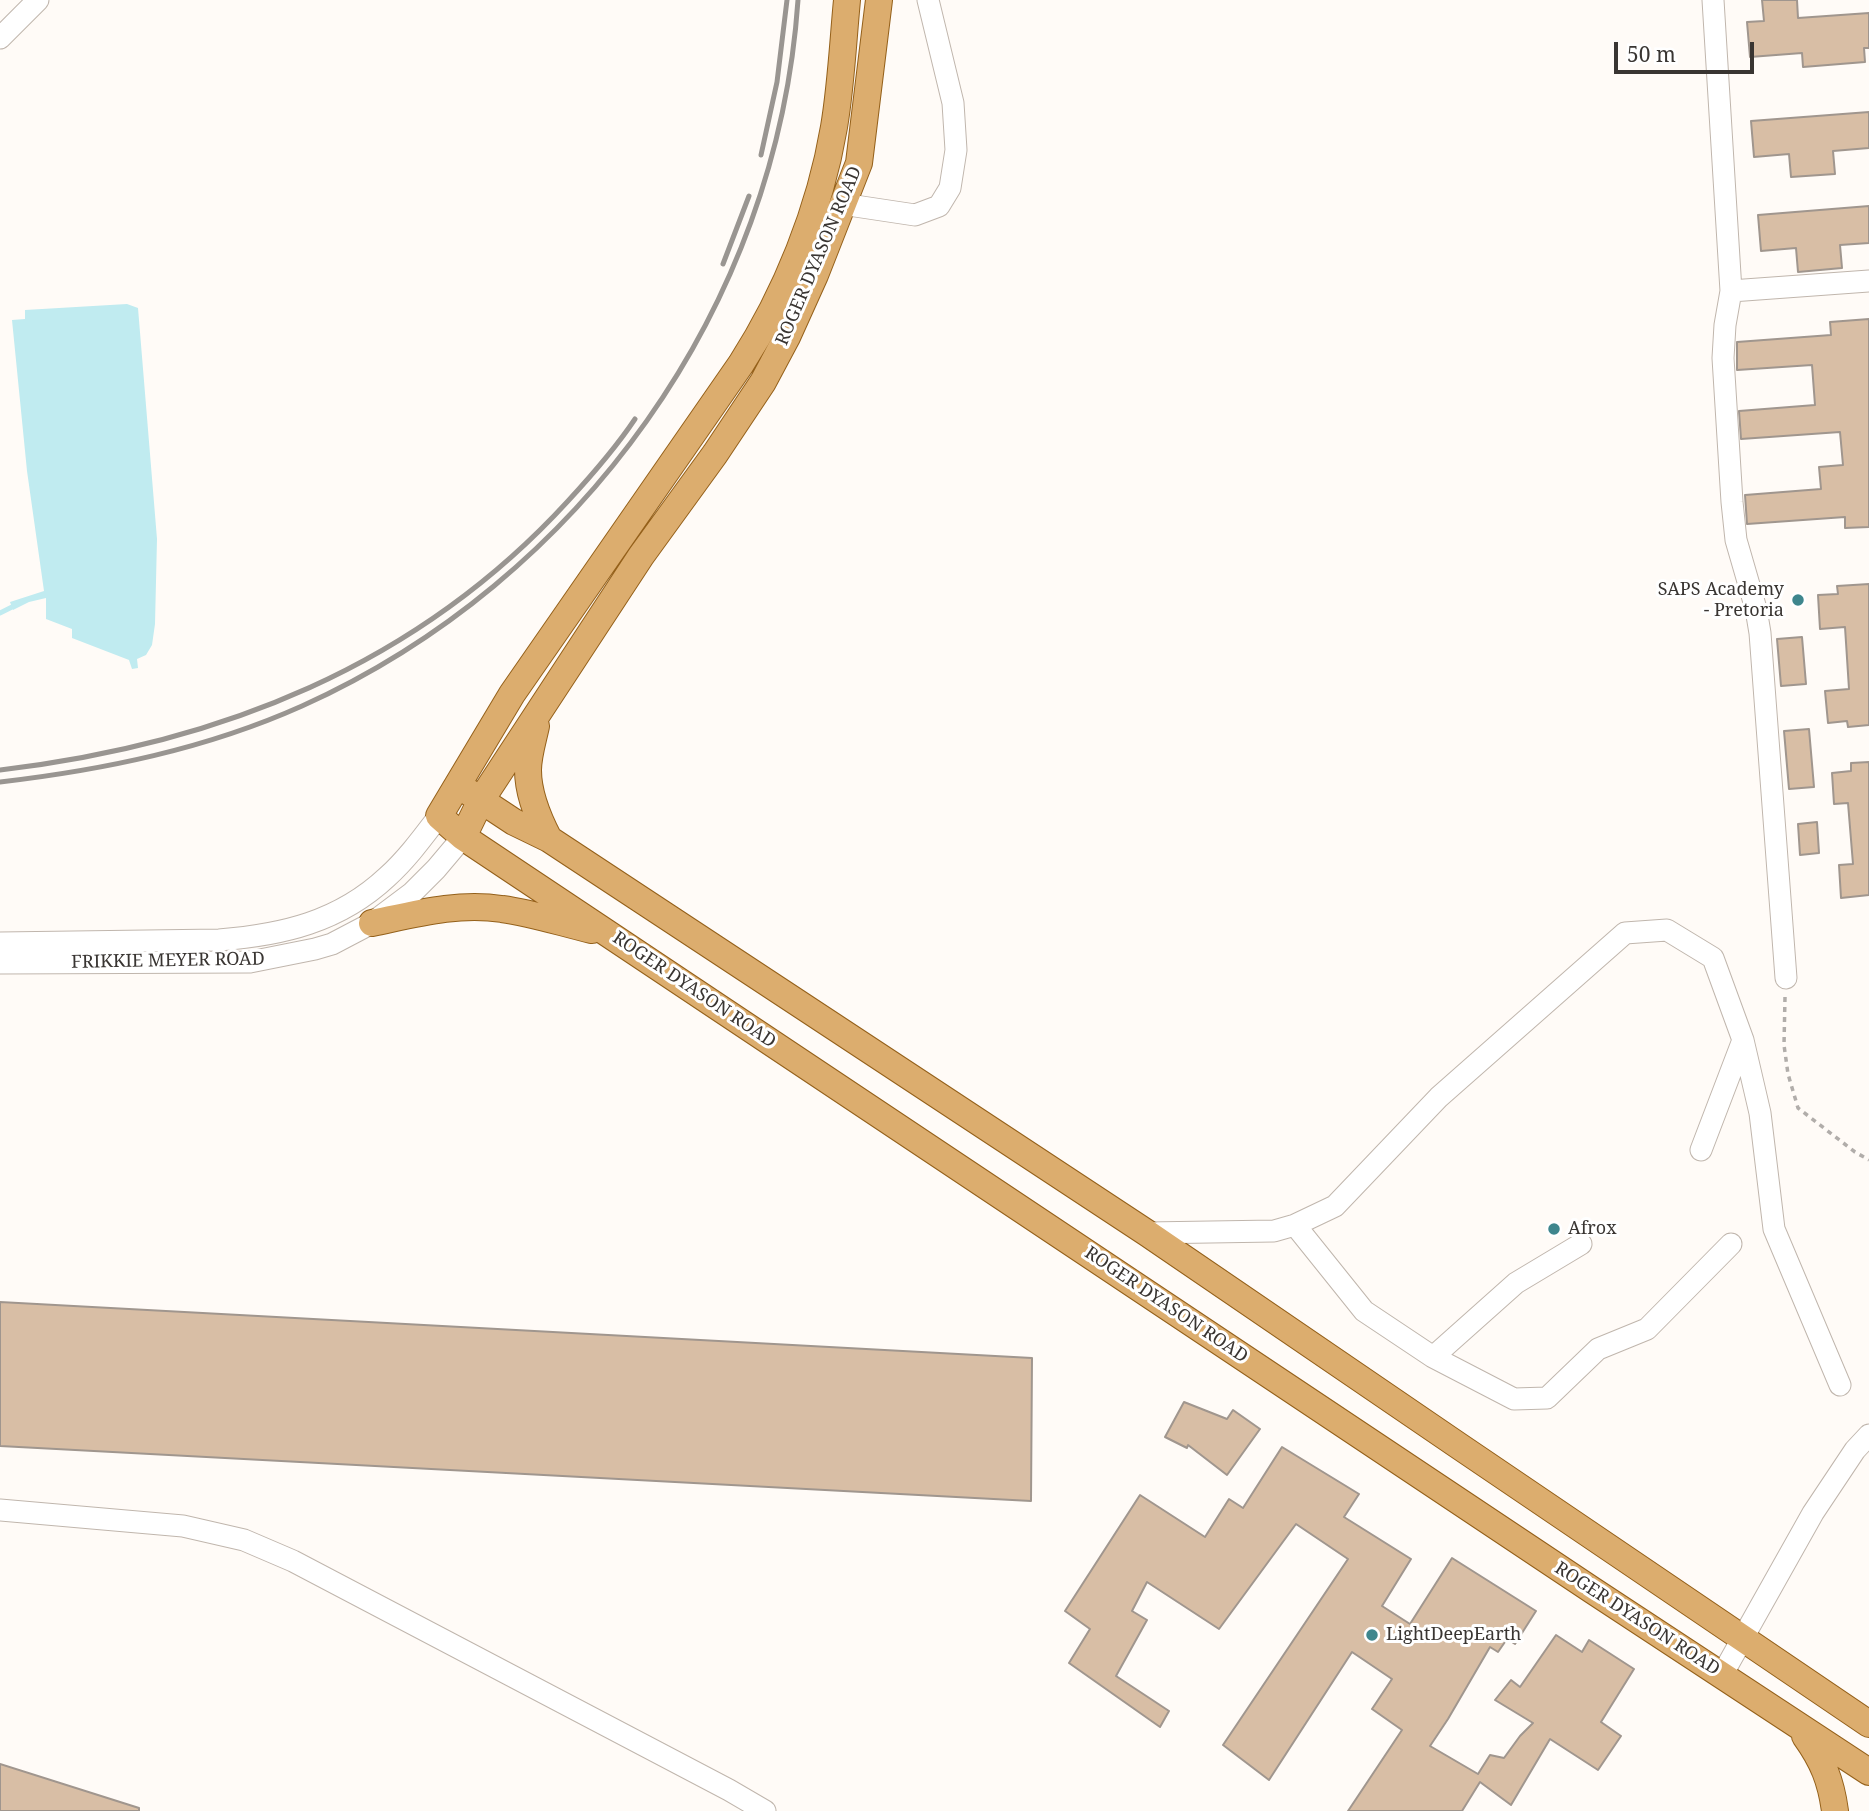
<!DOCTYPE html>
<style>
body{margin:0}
#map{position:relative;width:1869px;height:1811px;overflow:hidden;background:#fffbf7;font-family:"Noto Serif",serif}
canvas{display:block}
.scale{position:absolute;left:1614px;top:42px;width:140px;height:32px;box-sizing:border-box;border:4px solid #393532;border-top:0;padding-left:9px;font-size:21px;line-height:24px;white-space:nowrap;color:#393532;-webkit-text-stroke:5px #fff;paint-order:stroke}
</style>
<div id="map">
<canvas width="1869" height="1811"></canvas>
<div class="scale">50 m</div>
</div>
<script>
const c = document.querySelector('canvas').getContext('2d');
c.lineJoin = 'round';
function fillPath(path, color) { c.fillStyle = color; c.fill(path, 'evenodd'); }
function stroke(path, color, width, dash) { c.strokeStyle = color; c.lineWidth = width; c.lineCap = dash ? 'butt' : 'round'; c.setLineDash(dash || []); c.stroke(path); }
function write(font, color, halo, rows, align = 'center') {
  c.font = font + ' "Noto Serif",serif'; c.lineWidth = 6; c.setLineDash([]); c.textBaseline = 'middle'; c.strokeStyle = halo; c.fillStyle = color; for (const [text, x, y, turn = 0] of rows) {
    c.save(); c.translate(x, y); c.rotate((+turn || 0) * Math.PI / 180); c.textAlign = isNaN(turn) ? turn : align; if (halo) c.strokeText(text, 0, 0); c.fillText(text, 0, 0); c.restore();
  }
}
const water = new Path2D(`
 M 127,304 L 138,308 L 157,539 L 155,624 L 152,645 L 146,655 L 137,659 L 138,668 L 132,669 L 129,660 L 72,638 L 72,629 L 46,619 L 46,598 L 29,602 L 13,610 L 10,602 L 44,591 L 27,471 L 12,320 L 25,319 L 25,310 Z`);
const stream = new Path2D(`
 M 0,613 L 16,605`);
const building = new Path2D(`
 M 1762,0 L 1797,0 L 1798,18 L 1869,13 L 1869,48 L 1864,48 L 1865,62 L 1803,67 L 1802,53 L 1750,57 L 1747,22 L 1764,21 Z
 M 1869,112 L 1869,148 L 1833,151 L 1835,174 L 1791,177 L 1789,154 L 1754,157 L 1751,121 Z
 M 1869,206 L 1869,243 L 1840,245 L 1842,268 L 1798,272 L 1796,248 L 1761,251 L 1758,215 Z
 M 1869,319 L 1869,527 L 1845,528 L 1845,517 L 1747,524 L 1745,495 L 1821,489 L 1819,467 L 1843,465 L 1840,432 L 1741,439 L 1739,411 L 1815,405 L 1812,365 L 1737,370 L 1737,342 L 1831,335 L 1830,322 Z
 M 1869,584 L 1869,725 L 1848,727 L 1847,721 L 1828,723 L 1825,691 L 1849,689 L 1845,627 L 1820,629 L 1818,595 L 1838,594 L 1837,586 Z
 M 1802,637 L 1806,684 L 1781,686 L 1777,639 Z
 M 1809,729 L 1814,787 L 1789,789 L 1784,731 Z
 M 1869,762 L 1869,895 L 1841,898 L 1839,865 L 1853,864 L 1848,803 L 1834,804 L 1832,773 L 1851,771 L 1851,763 Z
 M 1817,822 L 1819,853 L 1800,855 L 1798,824 Z
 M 0,1302 L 1032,1358 L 1031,1501 L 0,1446 Z
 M 1184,1402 L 1227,1419 L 1233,1410 L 1260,1429 L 1227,1475 L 1188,1445 L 1187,1448 L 1165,1437 Z
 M 1282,1447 L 1359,1494 L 1344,1517 L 1411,1559 L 1382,1606 L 1410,1624 L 1452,1558 L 1536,1611 L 1515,1644 L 1507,1639 L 1498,1652 L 1490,1647 L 1448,1719 L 1430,1746 L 1478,1774 L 1490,1755 L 1504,1758 L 1520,1736 L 1533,1723 L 1495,1700 L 1511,1680 L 1520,1687 L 1556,1635 L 1582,1652 L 1589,1640 L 1634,1669 L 1601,1722 L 1621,1736 L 1598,1770 L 1550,1739 L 1511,1805 L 1480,1782 L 1462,1811 L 1348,1811 L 1402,1730 L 1372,1709 L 1392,1679 L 1352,1652 L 1269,1780 L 1223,1745 L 1348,1559 L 1296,1524 L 1219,1629 L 1147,1582 L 1132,1611 L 1147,1620 L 1116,1676 L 1169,1711 L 1160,1727 L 1069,1663 L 1090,1629 L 1065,1611 L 1140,1495 L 1205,1537 L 1229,1499 L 1243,1508 Z
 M 0,1764 L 139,1808 L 139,1811 L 0,1811 Z`);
const path = new Path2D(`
 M 1785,997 L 1784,1045 L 1788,1074 L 1798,1108 L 1855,1152 L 1869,1160`);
const minor = new Path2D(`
 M 1713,0 L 1731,291 L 1725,325 L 1723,358 L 1732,502 L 1736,540 L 1756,609 L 1760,633 L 1786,978
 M 0,38 L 38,0
 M 842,204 L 915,215 L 939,206 L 950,188 L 956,150 L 953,103 L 928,0
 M 1731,291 L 1869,281
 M 0,943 L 219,940 C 282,935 339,922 387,877 C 407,859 423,837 439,816
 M 0,963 L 250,962 L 315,949 L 332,944 L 372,923 L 412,893 L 436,869 L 463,837
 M 1701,1150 L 1743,1040
 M 1295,1225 L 1364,1311 L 1433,1357 L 1516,1283 L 1581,1244
 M 1147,1233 L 1274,1231 L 1295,1225 L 1335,1206 L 1439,1097 L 1625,933 L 1667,930 L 1713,958 L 1743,1040 L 1760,1113 L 1774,1229 L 1840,1385
 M 1433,1357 L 1514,1399 L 1547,1398 L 1598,1349 L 1647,1329 L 1731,1244
 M 0,1510 L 183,1526 L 244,1540 L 293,1561 L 729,1790 L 765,1811
 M 1722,1675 L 1813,1513 L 1855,1450 L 1869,1435`);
const major = new Path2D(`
 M 847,0 C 843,42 841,86 834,127 C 820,210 786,294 741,364 L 512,694 L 439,816 L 463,837 L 1592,1590 L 1869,1772
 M 536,726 C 533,740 528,756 528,770 C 528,794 538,818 549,839
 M 458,785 L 514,822 L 549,839 L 1147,1233 L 1459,1446 L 1869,1724
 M 463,837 L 481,800 L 641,556 L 715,454 L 763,382 L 787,337 L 815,275 L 859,163 L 879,0
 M 372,923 C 415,914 458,902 502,909 C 532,913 562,923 592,930
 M 1805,1736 C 1823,1761 1831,1781 1835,1811`);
const rail = new Path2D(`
 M 761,155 L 777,82 L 787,0
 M 723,264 L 749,196
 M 0,770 C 219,744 417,666 568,501 C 592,475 615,449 635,419
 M 0,782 C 103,770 206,749 302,706 C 581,580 777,307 798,0`);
const markers = [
 [1798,600,7,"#3e868d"],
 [1554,1229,7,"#3e868d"],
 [1372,1635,7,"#3e868d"]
];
const streetNames = [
 ["ROGER DYASON ROAD",819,256,-67],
 ["FRIKKIE MEYER ROAD",168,961,-1],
 ["ROGER DYASON ROAD",694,990,34],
 ["ROGER DYASON ROAD",1166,1305,34],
 ["ROGER DYASON ROAD",1637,1619,33]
];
const poiNames = [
 ["SAPS Academy",1784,590,"right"],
 ["- Pretoria",1784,611,"right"],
 ["Afrox",1568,1229],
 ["LightDeepEarth",1386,1635]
];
fillPath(water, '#c0ebf0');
stroke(stream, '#c0ebf0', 5);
fillPath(building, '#d8bea5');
stroke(building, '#a0968e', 2);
stroke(minor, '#c0b6ad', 23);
stroke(major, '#94601a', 28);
stroke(path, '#b1adaa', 3.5, [5, 5]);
stroke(minor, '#fff', 21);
stroke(major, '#dcad6e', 26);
stroke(rail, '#999591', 5);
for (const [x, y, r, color] of markers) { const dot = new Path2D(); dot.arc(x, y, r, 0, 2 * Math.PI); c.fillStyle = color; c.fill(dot); stroke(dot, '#fff', 2.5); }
write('18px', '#393532', '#fff', streetNames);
write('18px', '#393532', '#fff', poiNames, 'left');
</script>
